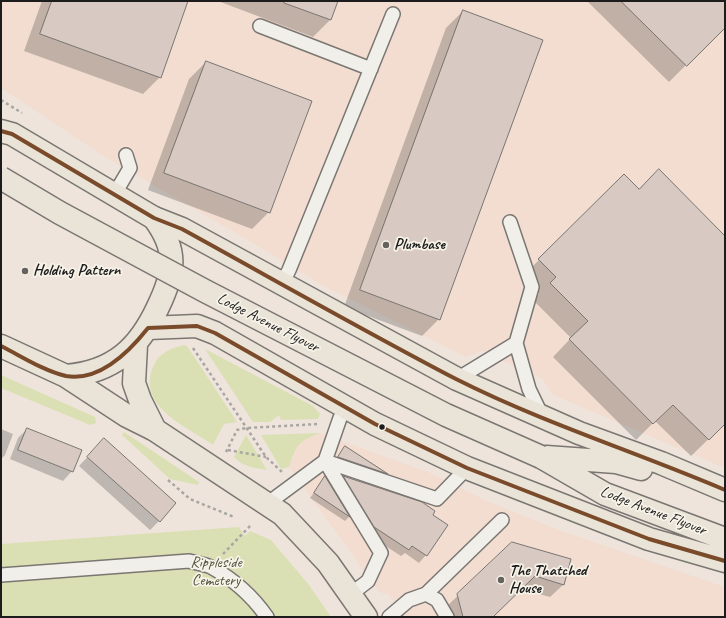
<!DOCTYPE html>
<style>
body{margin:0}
#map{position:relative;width:726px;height:618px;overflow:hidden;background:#eee4dc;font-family:Caveat,sans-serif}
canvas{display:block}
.frame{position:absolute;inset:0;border:2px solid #1c1c1c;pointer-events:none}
</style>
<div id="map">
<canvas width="726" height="618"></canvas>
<div class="frame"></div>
</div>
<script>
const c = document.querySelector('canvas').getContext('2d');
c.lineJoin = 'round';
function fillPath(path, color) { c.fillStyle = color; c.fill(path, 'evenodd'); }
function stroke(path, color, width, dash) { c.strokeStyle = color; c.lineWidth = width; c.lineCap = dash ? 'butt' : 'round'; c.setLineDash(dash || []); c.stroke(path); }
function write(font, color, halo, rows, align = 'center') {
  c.font = font + ' Caveat,sans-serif'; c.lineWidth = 3.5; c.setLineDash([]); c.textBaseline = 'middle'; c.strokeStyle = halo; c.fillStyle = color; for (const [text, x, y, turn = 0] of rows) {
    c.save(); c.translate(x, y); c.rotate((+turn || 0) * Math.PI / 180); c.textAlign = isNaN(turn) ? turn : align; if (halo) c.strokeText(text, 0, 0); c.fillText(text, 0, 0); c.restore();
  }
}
const built = new Path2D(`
 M 1,1 L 725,1 L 725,468 L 553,395 L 542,379 L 482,351 L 466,357 L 318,283 L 261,248 L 102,155 L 1,88 Z
 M 320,433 L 433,474 L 487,501 L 559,530 L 725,587 L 725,617 L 403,617 L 389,595 L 379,592 L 289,467 L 294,453 L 301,441 Z`);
const green = new Path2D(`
 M 184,345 L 187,346 L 237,422 L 224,424 L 213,445 C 188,427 136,407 153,367 C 158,353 171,348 184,345 Z
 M 205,349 L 313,406 L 320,414 L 318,419 L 281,420 L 279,415 L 270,422 L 253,422 Z
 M 1,375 L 95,417 L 96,423 L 90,425 L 1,388 Z
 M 124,432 L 199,482 L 198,485 L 170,479 L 122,435 Z
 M 320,433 C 298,442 297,443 289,467 L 281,469 L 261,435 Z
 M 246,435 L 267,470 C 255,468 243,467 234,457 Z
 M 239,527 L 245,536 L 250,531 L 271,540 L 309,585 L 331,617 L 1,617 L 1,544 Z`);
const shadow = new Path2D(`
 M 42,1 L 187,1 L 160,77 L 143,94 L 24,51 Z
 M 218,1 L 337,1 L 330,20 L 313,37 Z
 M 587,1 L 725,1 L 725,26 L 669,82 Z
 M 463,11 L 439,319 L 422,336 L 344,307 L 446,28 Z
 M 206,62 L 269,212 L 252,229 L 148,190 L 189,79 Z
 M 624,175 L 639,191 L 725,237 L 725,423 L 691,456 L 655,421 L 636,440 L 553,357 L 571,338 L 533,300 L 539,294 L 522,277 Z
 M 1,429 L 13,434 L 5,455 L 1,459 Z
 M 27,429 L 72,471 L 63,481 L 10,459 L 18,438 Z
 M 346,447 L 386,474 L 382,478 L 334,461 Z
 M 95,449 L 159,521 L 150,530 L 79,466 Z
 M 344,477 L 432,515 L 426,555 L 419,563 L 405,553 L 401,556 L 367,534 L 337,484 Z
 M 325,478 L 349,517 L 345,521 L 310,498 Z
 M 513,543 L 564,584 L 550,597 L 521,589 L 492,617 L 446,617 L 444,609 Z`);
const building = new Path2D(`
 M 52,1 L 188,1 L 161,78 L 40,34 Z
 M 285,1 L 338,1 L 331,20 L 284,3 Z
 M 621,1 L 725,1 L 725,28 L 687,66 Z
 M 463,10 L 543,40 L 440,320 L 360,290 Z
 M 206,61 L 312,101 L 270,213 L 164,173 Z
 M 659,169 L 725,236 L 725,424 L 709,440 L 673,405 L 653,424 L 569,339 L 588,321 L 550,283 L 556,277 L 538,259 L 624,174 L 639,189 Z
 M 27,428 L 82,450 L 73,472 L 18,450 Z
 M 104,438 L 176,503 L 160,522 L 87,457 Z
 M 345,446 L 388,474 L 338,457 Z
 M 325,476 L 350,517 L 314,493 Z
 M 343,476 L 422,502 L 435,511 L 433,515 L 448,525 L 427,556 L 412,546 L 409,550 L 374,527 Z
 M 512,542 L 571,559 L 564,585 L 535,576 L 493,617 L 463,617 L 457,594 Z`);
const path = new Path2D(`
 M 1,100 L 22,113
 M 193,348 L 266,457 L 282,472
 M 228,450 L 266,457
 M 226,452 L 237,430 L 246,428 L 319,424
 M 168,480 L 190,499 L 234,517
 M 223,554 L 251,525`);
const service = new Path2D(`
 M 260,26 L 371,69
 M 114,195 L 130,168 L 126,155
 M 510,222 L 532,287 L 516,343
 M 282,284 L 289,270 L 393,14
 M 457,379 L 516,343 L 529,389 L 542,416
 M 325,461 L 437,499 L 467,468
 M 325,461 L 381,553 L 368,581 L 351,594
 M 267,504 L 325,461 L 340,418 L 346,407
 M 1,575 L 189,561 C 196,563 204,564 211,567 C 233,579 253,597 267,617
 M 426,594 L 502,520
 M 389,617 L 409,600 L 426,594 L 437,600 L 447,617`);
const primary = new Path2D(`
 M 1,131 L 12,134 L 154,218 C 178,250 175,272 158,307 C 139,348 114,372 66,376
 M 136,345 L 134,383 L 140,400 L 155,430
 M 1,346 L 66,376 L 127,416 L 155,430 L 282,514 L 328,563 L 366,617`);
const trunk = new Path2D(`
 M 154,218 L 182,229 L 457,379 L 579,433 L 661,463 L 725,490
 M 148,328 L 197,326 L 215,333 L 375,424 L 467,468 L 649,539 L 725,561
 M 541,457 L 605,494 L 725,539
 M 546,457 L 616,462 L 641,469`);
const trunkBridge = new Path2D(`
 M 1,178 L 60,213 L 205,291 L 446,415 L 541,457`);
const bus1 = new Path2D(`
 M 1,131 L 12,134 L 154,218 L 182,229 C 273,279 364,331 456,379 C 543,423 636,452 725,490
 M 1,346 C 21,356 44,371 66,376 C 100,382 129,352 148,328 L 197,326 L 215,333 L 375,424 L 467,468 L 649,539 L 725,561`);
const markers = [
 [386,245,4,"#66625f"],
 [25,271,4,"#66625f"],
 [382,427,3.5,"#1c1c1c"],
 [501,580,4,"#66625f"]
];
const poiNames = [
 ["Plumbase",394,245],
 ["Holding Pattern",33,271],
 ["The Thatched",509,571],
 ["House",509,589]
];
const streetNames = [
 ["Lodge Avenue Flyover",268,323,27],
 ["Lodge Avenue Flyover",653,511,21]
];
const parkNames = [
 ["Rippleside",216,563],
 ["Cemetery",216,581]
];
fillPath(built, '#f2ddd0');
fillPath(green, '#dae0b3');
fillPath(shadow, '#0003');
fillPath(building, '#d8cac2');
stroke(building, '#7a7672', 1);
stroke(service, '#7a7672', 16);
stroke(primary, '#7a7672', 25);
stroke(trunk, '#7a7672', 25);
stroke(path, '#a8a6a3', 2.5, [3, 3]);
stroke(service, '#f1efea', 13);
stroke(primary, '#eae4d8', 22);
stroke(trunk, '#eae4d8', 22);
stroke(trunkBridge, '#7a7672', 25, []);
stroke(trunkBridge, '#eae4d8', 22);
stroke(bus1, '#7a4b2a', 4);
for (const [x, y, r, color] of markers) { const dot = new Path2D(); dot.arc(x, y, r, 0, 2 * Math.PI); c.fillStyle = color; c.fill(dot); stroke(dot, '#f7f3e8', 1.5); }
write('bold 16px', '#1c1c1c', '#f7f3e8', poiNames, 'left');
write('16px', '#1c1c1c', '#f7f3e8', streetNames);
write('16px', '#50563f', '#f7f3e8', parkNames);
</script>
